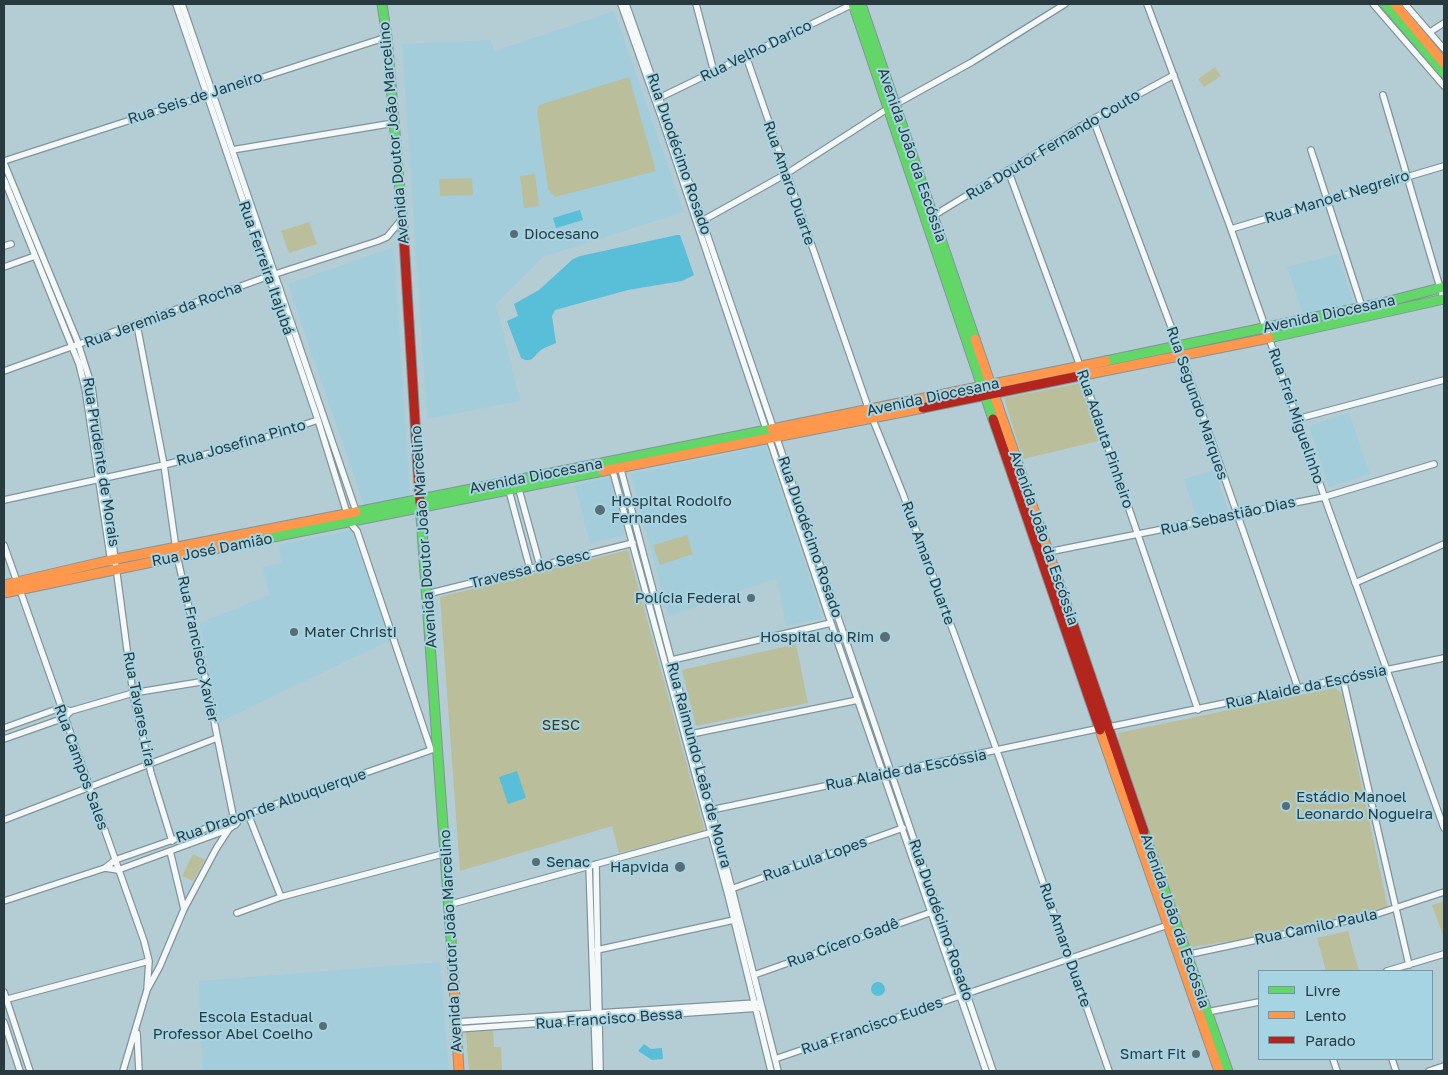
<!DOCTYPE html>
<meta charset="utf-8">
<style>
body{margin:0}
#map{position:relative;width:1448px;height:1075px;overflow:hidden;background:#b4cdd5;font-family:"Golos Text",sans-serif}
canvas{display:block}
.frame{position:absolute;inset:0;border:5px solid #283a40;pointer-events:none}
.legend{position:absolute;left:1258px;top:970px;width:175px;height:90px;box-sizing:border-box;background:#a6d4e3;border:1px solid #7496a2;margin:0;padding:6px 9px;list-style:none;font-size:15px;color:#283a40}
.legend li{display:flex;align-items:center;gap:10px;height:25px}
.legend b{width:25px;border:1px solid #7496a2}
</style>
<div id="map">
<canvas width="1448" height="1075"></canvas>
<div class="frame"></div>
<ul class="legend">
<li><b style="height:6px;background:#63d668"></b>Livre</li>
<li><b style="height:6px;background:#ff974d"></b>Lento</li>
<li><b style="height:6px;background:#b3261e"></b>Parado</li>
</ul>
</div>
<script>
const c = document.querySelector('canvas').getContext('2d');
c.lineJoin = 'round';
function fillPath(path, color) { c.fillStyle = color; c.fill(path, 'evenodd'); }
function stroke(path, color, width, dash) { c.strokeStyle = color; c.lineWidth = width; c.lineCap = dash ? 'butt' : 'round'; c.setLineDash(dash || []); c.stroke(path); }
function write(font, color, halo, rows, align = 'center') {
  c.font = font + ' "Golos Text",sans-serif'; c.lineWidth = 4; c.setLineDash([]); c.textBaseline = 'middle'; c.strokeStyle = halo; c.fillStyle = color; for (const [text, x, y, turn = 0] of rows) {
    c.save(); c.translate(x, y); c.rotate((+turn || 0) * Math.PI / 180); c.textAlign = isNaN(turn) ? turn : align; if (halo) c.strokeText(text, 0, 0); c.fillText(text, 0, 0); c.restore();
  }
}
const built = new Path2D(`
 M 614,11 L 684,212 L 543,257 L 496,304 L 520,401 L 427,419 L 402,44 L 491,40 L 494,51 Z
 M 394,247 L 410,496 L 364,505 L 288,284 Z
 M 1338,254 L 1354,305 L 1304,316 L 1287,267 Z
 M 1349,413 L 1370,474 L 1329,487 L 1309,426 Z
 M 766,446 L 823,618 L 786,626 L 777,578 L 669,616 L 631,474 Z
 M 1215,470 L 1228,511 L 1197,519 L 1184,479 Z
 M 610,477 L 625,535 L 590,543 L 575,485 Z
 M 351,530 L 390,640 L 220,722 L 200,623 L 269,595 L 263,567 L 281,563 L 279,545 Z
 M 440,962 L 449,1071 L 202,1071 L 199,981 Z`);
const green = new Path2D(`
 M 1215,67 L 1221,76 L 1204,87 L 1198,79 Z
 M 629,77 L 656,171 L 555,197 L 548,189 L 537,111 L 539,105 Z
 M 535,174 L 539,206 L 524,208 L 520,176 Z
 M 472,178 L 473,195 L 440,196 L 439,179 Z
 M 309,222 L 317,244 L 289,253 L 281,231 Z
 M 1082,383 L 1099,441 L 1023,459 L 1004,398 Z
 M 687,535 L 693,554 L 660,565 L 653,545 Z
 M 628,550 L 705,831 L 619,853 L 612,826 L 460,871 L 440,597 Z
 M 796,644 L 808,703 L 696,726 L 682,670 Z
 M 1335,688 L 1342,694 L 1388,908 L 1256,937 L 1192,947 L 1188,943 L 1119,742 L 1118,733 Z
 M 193,854 L 205,860 L 193,881 L 182,876 Z
 M 1444,901 L 1444,938 L 1432,905 Z
 M 1348,931 L 1359,971 L 1326,971 L 1317,938 Z
 M 493,1031 L 494,1047 L 501,1047 L 502,1071 L 469,1071 L 466,1032 Z`);
const water = new Path2D(`
 M 580,210 L 583,220 L 556,228 L 553,218 Z
 M 677,235 L 680,235 L 694,275 L 682,281 L 628,290 L 555,310 L 552,316 L 556,343 C 552,345 545,347 541,350 C 533,356 533,364 521,358 L 507,321 L 518,316 L 514,304 L 539,290 L 573,259 L 580,256 Z
 M 517,771 L 526,798 L 508,804 L 499,777 Z
 M871 989a7 7 0 1 1 14 0a7 7 0 1 1-14 0Z
 M 644,1044 L 651,1049 L 662,1048 L 663,1059 L 652,1060 L 638,1051 Z`);
const street = new Path2D(`
 M 176,4 L 318,420 L 350,523 L 357,531 L 431,750
 M 182,4 L 357,514
 M 621,4 L 662,119 L 831,623 L 986,1071
 M 626,4 L 694,196 L 993,1071
 M 696,4 L 714,72
 M 1147,4 L 1231,229 L 1329,510 L 1444,828
 M 1373,4 L 1444,86
 M 1405,4 L 1444,49
 M 1430,32 L 1444,23
 M 746,56 L 869,410 L 903,494 L 997,751 L 1109,1071
 M 1383,95 L 1444,301
 M 659,98 L 853,4
 M 1093,119 L 1182,356 L 1298,688
 M 232,150 L 394,123
 M 1311,150 L 1362,307
 M 4,161 L 387,37
 M 4,163 L 77,340 L 92,387 L 133,694 L 151,773 L 172,841
 M 1008,170 L 1080,366 L 1198,710
 M 4,179 L 79,364 L 85,388 L 111,562
 M 933,216 L 1093,119 L 1174,75
 M 700,222 L 786,174 L 887,109 L 972,62 L 1065,4
 M 1231,229 L 1444,166
 M 4,246 L 11,244
 M 4,267 L 35,256
 M 137,325 L 164,465 L 177,556 L 206,681 L 235,825
 M 4,371 L 269,276 L 378,241 L 387,237 L 401,220
 M 1297,419 L 1444,380
 M 620,466 L 733,893 L 778,1071
 M 612,468 L 728,895 L 771,1071
 M 518,486 L 540,566
 M 508,487 L 530,569
 M 4,500 L 164,465 L 239,446 L 318,420
 M 4,545 L 144,941 L 149,961 L 147,990
 M 1048,552 L 1324,497 L 1434,464
 M 1355,583 L 1444,544
 M 427,594 L 633,543
 M 672,660 L 831,623
 M 1343,679 L 1409,965
 M 1109,727 L 1444,658
 M 4,728 L 60,708 L 71,711
 M 691,734 L 858,700
 M 4,739 L 64,718 L 71,711 L 133,693 L 206,681
 M 711,810 L 1101,728
 M 248,814 L 281,897
 M 4,820 L 217,738
 M 170,851 L 184,909
 M 596,864 L 600,1071
 M 589,865 L 596,1071
 M 105,868 L 118,870 L 227,830
 M 731,889 L 903,828
 M 4,901 L 105,868 L 115,860 L 434,749
 M 448,905 L 713,832
 M 237,913 L 281,897 L 446,853
 M 597,950 L 734,920
 M 1186,955 L 1374,915 L 1444,892
 M 1387,971 L 1444,954
 M 754,975 L 932,912
 M 4,992 L 30,1071
 M 4,1000 L 149,961
 M 1207,1012 L 1259,1002
 M 4,1022 L 20,1071
 M 456,1022 L 756,1003
 M 457,1029 L 759,1008
 M 137,1033 L 139,1071
 M 775,1059 L 1168,925
 M 1333,1059 L 1337,1071
 M 1392,1059 L 1396,1071
 M 123,1071 L 147,990 L 160,966 L 184,909 L 216,849 L 229,829 L 237,823
 M 1429,1071 L 1444,1066`);
const fast = new Path2D(`
 M 382,4 L 387,37 L 404,240
 M 853,4 L 993,419
 M 861,4 L 975,339
 M 1385,4 L 1444,73
 M 1269,338 L 1444,299
 M 1106,361 L 1378,304 L 1444,287
 M 420,503 L 453,967
 M 356,512 L 772,429
 M 233,545 L 603,471
 M 1144,832 L 1228,1071`);
const slow = new Path2D(`
 M 1395,4 L 1444,63
 M 975,339 L 1057,577
 M 1084,375 L 1269,338
 M 772,429 L 1106,361
 M 603,471 L 923,408
 M 4,585 L 111,560 L 356,512
 M 4,593 L 233,545
 M 1100,730 L 1219,1071
 M 453,967 L 459,1071`);
const jam = new Path2D(`
 M 404,240 L 420,503
 M 923,408 L 1084,375
 M 993,419 L 1100,730
 M 1057,577 L 1144,832`);
const markers = [
 [514,234,5,"#596d74"],
 [600,510,6,"#596d74"],
 [751,598,5,"#596d74"],
 [294,632,5,"#596d74"],
 [885,637,6,"#596d74"],
 [1286,806,5,"#596d74"],
 [536,862,5,"#596d74"],
 [680,867,6,"#596d74"],
 [323,1026,5,"#596d74"],
 [1196,1054,5,"#596d74"]
];
const streetNames = [
 ["Rua Velho Darico",756,51,-26],
 ["Rua Seis de Janeiro",195,98,-18],
 ["Avenida Doutor João Marcelino",394,133,-95],
 ["Rua Doutor Fernando Couto",1053,145,-31],
 ["Rua Duodécimo Rosado",679,154,71],
 ["Avenida João da Escóssia",912,155,71],
 ["Rua Amaro Duarte",789,183,71],
 ["Rua Manoel Negreiro",1337,197,-17],
 ["Rua Ferreira Itajubá",266,268,71],
 ["Avenida Diocesana",1329,314,-12],
 ["Rua Jeremias da Rocha",163,315,-20],
 ["Avenida Diocesana",933,397,-12],
 ["Rua Segundo Marques",1197,403,71],
 ["Rua Frei Miguelinho",1296,416,71],
 ["Rua Adauta Pinheiro",1105,439,71],
 ["Rua Josefina Pinto",241,443,-16],
 ["Rua Prudente de Morais",101,462,81],
 ["Avenida Diocesana",536,476,-11],
 ["Rua Sebastião Dias",1228,516,-12],
 ["Avenida Doutor João Marcelino",424,537,-94],
 ["Rua Duodécimo Rosado",810,537,71],
 ["Avenida João da Escóssia",1044,538,71],
 ["Rua José Damião",212,550,-11],
 ["Rua Amaro Duarte",928,563,70],
 ["Travessa do Sesc",530,569,-14],
 ["Rua Francisco Xavier",198,649,78],
 ["Rua Alaide da Escóssia",1306,687,-12],
 ["Rua Tavares Lira",139,709,79],
 ["Rua Raimundo Leão de Moura",699,765,75],
 ["Rua Campos Sales",81,767,70],
 ["Rua Alaide da Escóssia",906,770,-11],
 ["Rua Dracon de Albuquerque",271,806,-19],
 ["Rua Lula Lopes",815,859,-19],
 ["Rua Duodécimo Rosado",941,920,71],
 ["Avenida João da Escóssia",1175,921,71],
 ["Rua Camilo Paula",1316,927,-12],
 ["Avenida Doutor João Marcelino",451,941,-93],
 ["Rua Cícero Gadê",843,943,-20],
 ["Rua Amaro Duarte",1065,945,71],
 ["Rua Francisco Bessa",609,1019,-4],
 ["Rua Francisco Eudes",872,1026,-19]
];
const poiNames = [
 ["Diocesano",524,234],
 ["Hospital Rodolfo",611,501],
 ["Fernandes",611,518],
 ["Polícia Federal",741,598,"right"],
 ["Mater Christi",304,632],
 ["Hospital do Rim",874,637,"right"],
 ["Estádio Manoel",1296,797],
 ["Leonardo Nogueira",1296,814],
 ["Senac",546,862],
 ["Hapvida",669,867,"right"],
 ["Escola Estadual",313,1017,"right"],
 ["Professor Abel Coelho",313,1034,"right"],
 ["Smart Fit",1186,1054,"right"]
];
const parkNames = [
 ["SESC",561,725]
];
fillPath(built, '#a3cdda');
fillPath(green, '#babe9b');
fillPath(water, '#59bed8');
stroke(street, '#81949a', 8);
stroke(fast, '#81949a', 11);
stroke(slow, '#81949a', 11);
stroke(jam, '#81949a', 11);
stroke(street, '#f4f8f9', 5.5);
stroke(fast, '#63d668', 9);
stroke(slow, '#ff974d', 9);
stroke(jam, '#b3261e', 9);
for (const [x, y, r, color] of markers) { const dot = new Path2D(); dot.arc(x, y, r, 0, 2 * Math.PI); c.fillStyle = color; c.fill(dot); stroke(dot, '#a6d4e3', 2); }
write('15px', '#283a40', '#a6d4e3', streetNames);
write('15px', '#283a40', '#a6d4e3', poiNames, 'left');
write('15px', '#433c12', '#a6d4e3', parkNames);
</script>
